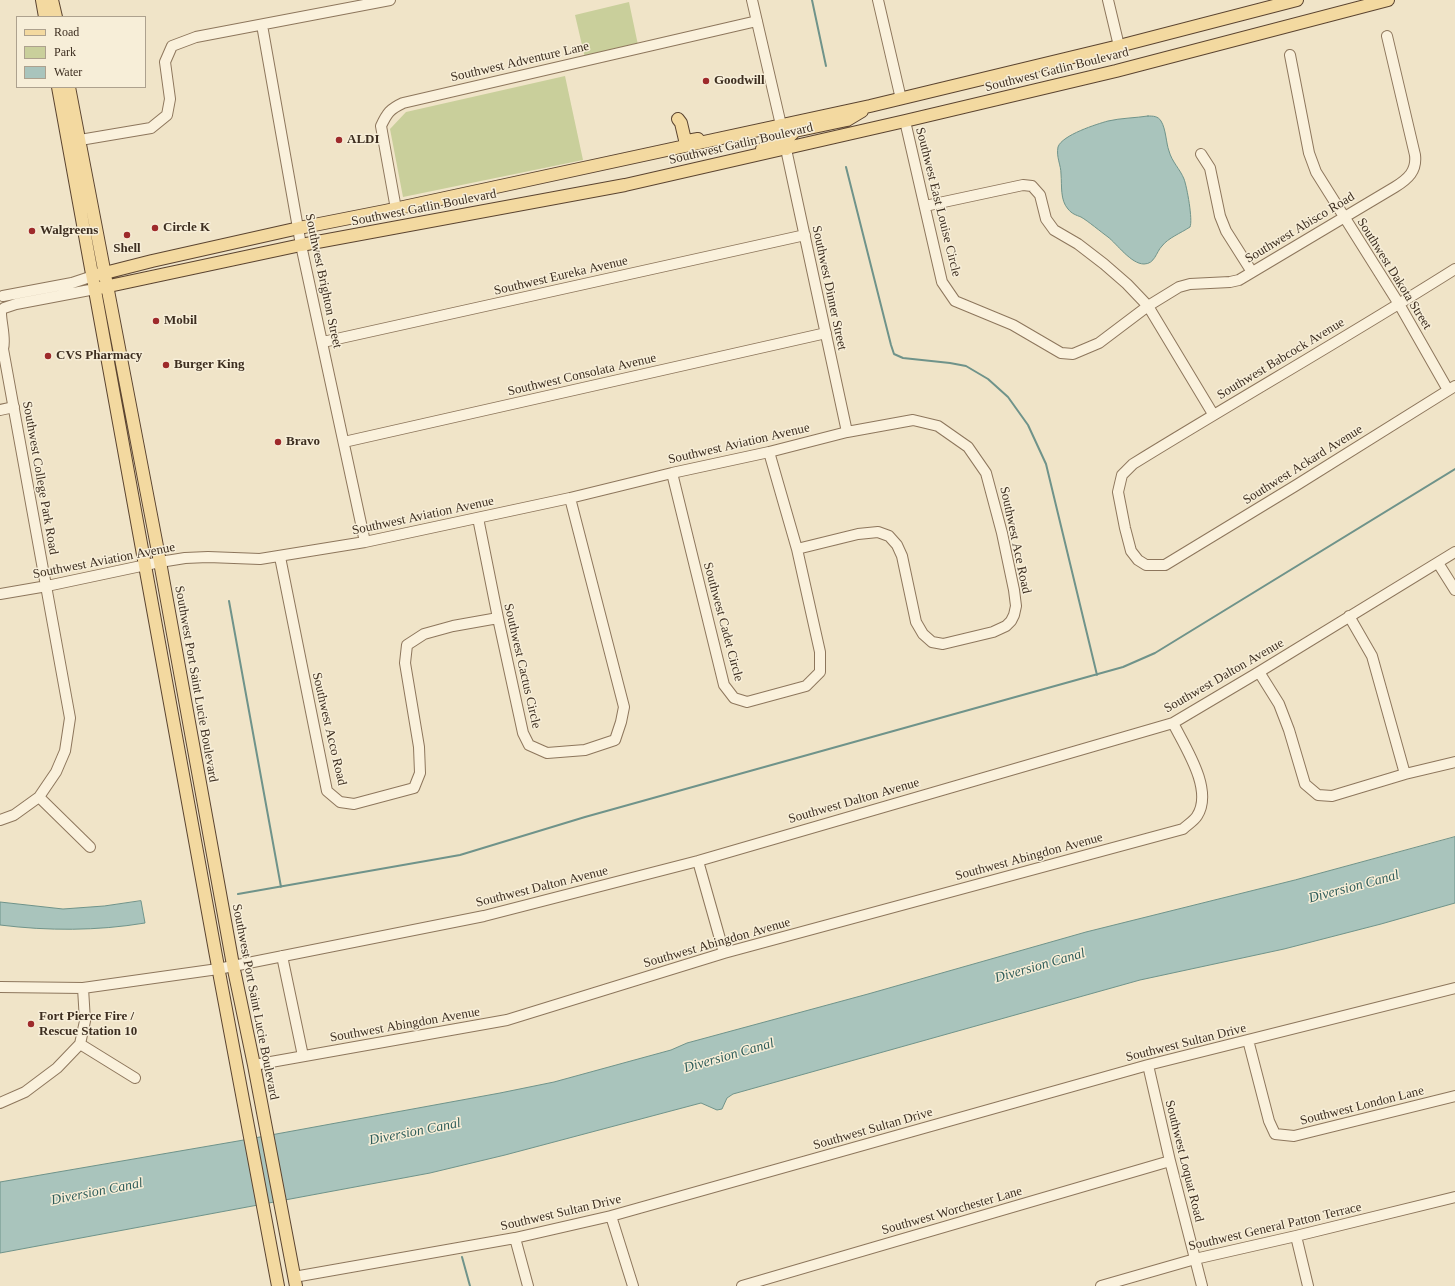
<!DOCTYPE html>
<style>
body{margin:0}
#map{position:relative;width:1455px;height:1286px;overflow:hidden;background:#f0e4c8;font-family:Georgia,serif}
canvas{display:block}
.legend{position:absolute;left:16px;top:16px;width:130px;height:72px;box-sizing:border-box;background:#f7eed8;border:1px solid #ada18e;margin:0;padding:5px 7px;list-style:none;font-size:12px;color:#3d2e20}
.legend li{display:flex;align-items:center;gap:8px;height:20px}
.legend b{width:20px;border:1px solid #ada18e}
</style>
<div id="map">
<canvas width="1455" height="1286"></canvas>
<ul class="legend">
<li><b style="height:5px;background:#f3d9a0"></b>Road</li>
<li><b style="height:11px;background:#c9cf9b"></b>Park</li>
<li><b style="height:11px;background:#a9c4bc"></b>Water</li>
</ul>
</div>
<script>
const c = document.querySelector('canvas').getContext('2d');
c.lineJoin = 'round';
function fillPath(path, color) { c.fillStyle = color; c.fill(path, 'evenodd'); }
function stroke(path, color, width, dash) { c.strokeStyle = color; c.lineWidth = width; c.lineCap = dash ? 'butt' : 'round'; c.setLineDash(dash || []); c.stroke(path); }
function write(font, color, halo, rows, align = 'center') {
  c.font = font + ' Georgia,serif'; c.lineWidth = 3; c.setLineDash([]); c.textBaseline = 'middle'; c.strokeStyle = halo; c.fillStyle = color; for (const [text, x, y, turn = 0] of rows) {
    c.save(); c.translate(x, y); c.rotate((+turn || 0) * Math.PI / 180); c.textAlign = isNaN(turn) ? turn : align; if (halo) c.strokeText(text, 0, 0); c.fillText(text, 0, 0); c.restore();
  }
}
const green = new Path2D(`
 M 629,2 L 638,45 L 585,58 L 575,15 Z
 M 565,76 L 583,160 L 403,197 L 390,129 L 406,112 Z`);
const water = new Path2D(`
 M 1148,116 C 1153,116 1158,116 1161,121 C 1166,129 1166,143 1169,151 C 1172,162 1180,169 1184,179 C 1187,187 1193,220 1190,227 C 1181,233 1168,238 1162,246 C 1156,252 1155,264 1144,264 C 1131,264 1117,244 1108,237 C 1101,232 1088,221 1081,217 C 1076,215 1072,214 1068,209 C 1060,200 1062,186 1061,174 C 1061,165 1056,157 1058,147 C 1062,135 1097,124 1108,121 C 1121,118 1135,118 1148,116 Z
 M 1455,837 L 1455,903 L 1381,924 L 1284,949 L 1140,980 L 733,1094 L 727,1098 L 722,1109 L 717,1110 L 701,1103 L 505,1155 L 430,1173 L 0,1253 L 0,1182 L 238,1141 L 500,1093 L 554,1082 L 671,1050 L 687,1043 L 868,994 L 1086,932 L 1295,880 Z
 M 141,901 L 145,923 C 97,931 48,931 0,925 L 0,902 L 63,909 L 104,906 Z`);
const stream = new Path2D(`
 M 812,0 L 826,66
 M 846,167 L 891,345 L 894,354 L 903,358 L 950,363 L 966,366 L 988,379 L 1008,397 L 1028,425 L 1046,464 L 1097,675
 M 229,601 L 281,887
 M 238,894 L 460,855 L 585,817 L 1123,667 L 1155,653 L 1455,469
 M 462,1257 L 470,1286`);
const minor = new Path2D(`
 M 752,0 L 781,125
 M 878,0 L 901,99
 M 1108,0 L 1119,46
 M 262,25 L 301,245 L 365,542
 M 1290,55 L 1309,153 L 1316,172 L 1399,304 L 1448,390
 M 905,121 L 942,282 L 955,301 L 1013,325 L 1061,353 L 1073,354 L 1099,343 L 1148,306 L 1179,287 L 1190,284 L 1230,282 L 1239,280 L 1395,187 C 1408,179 1417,171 1415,155 L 1387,36
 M 80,140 L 151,128 L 167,115 L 170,99 L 165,62 L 172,46 L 196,37 L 390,0
 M 786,149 L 847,432
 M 1201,154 L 1210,168 L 1220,216 L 1226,231 L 1252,272
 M 925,206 L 1023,185 L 1032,186 L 1040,195 L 1046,219 L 1054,230 L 1078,244 L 1104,264 L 1127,284 L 1148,306 L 1213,414
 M 396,209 L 381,126 C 387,113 390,109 403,103 L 757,21
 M 1455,269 C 1349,336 1240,398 1133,464 L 1122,475 L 1118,492 L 1125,528 L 1131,551 L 1138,560 L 1146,565 L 1165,565 L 1295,486 L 1455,386
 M 3,296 L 72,283 L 93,276
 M 4,308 L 16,304 L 95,289
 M 1,313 C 1,323 6,339 3,349
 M 323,342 L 805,235
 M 0,344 L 3,349 L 70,718 L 65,751 L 56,772 L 39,797 L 14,815 L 0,820
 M 0,410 L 14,407
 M 344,442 L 826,333
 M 672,473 L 724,685 L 734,698 L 747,702 L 806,686 L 820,672 L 820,652 L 797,549 L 769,452
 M 478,518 L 498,618 L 523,733 L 529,745 L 547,753 L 585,750 L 615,740 L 621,722 L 624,707 L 570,498
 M 280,557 L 327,791 L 340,802 L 354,804 L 414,788 L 420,773 L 419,747 L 405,663 L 407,645 L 424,634 L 453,626 L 498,618
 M 1438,563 L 1455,590
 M 0,594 L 47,586 L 160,562 L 185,558 L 208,557 L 260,559 L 365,542 L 570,498 L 672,473 L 769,452 L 847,432 L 913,420 L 938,426 L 968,447 L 986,473 L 1002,533 L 1014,590 L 1016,606 L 1014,615 L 1011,621 L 1006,626 L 993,632 L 943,644 L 932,642 L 923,634 L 916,622 L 902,556 L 897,545 L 889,536 L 878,532 L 858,534 L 797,549
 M 1349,616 L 1372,656 L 1405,774
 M 1259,672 L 1279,704 L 1289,730 L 1305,784 L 1318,795 L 1332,796 L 1405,774 L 1455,762
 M 39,797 L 90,847
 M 698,861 L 724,953
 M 282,956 L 303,1056
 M 0,987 L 83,988 L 218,969 L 484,916 L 698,861 L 1173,723 L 1259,672 L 1455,552
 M 1248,1040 L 1269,1121 L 1275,1134 L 1294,1136 L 1310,1132 L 1455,1096
 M 80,1044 L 135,1078
 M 254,1065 L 507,1020 L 724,953 L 1183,829 C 1187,825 1194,821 1197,816 C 1214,790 1185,747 1173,723
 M 1148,1065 L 1170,1161 L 1202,1286
 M 0,1103 L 25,1092 L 57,1068 L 80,1044 L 85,1021 L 83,988
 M 611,1216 L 633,1286
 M 1296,1236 L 1308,1286
 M 515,1238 L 528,1286
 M 294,1277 L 515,1238 L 611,1216 L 1148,1065 L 1455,988
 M 742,1286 L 1170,1161
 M 1101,1286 L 1195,1259 L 1296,1236 L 1455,1197`);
const major = new Path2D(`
 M 42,0 L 45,17
 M 52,0 L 56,17
 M 58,87 L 216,956 L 278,1286
 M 69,87 L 160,562 L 233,965 L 254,1065 L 296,1286
 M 678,119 L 681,123 L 685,140 L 687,141 L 698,139
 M 762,149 C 776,145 779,140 781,125
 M 786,149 L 789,137 L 795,131 L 847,120 L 862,111
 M 93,276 L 152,261 L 299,228 L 385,211 L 870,106 L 1119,46 L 1297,0
 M 95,289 L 301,245 L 625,185 L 905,121 L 1116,71 L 1388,0`);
const markers = [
 [706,81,4,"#9e2a2b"],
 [339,140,4,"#9e2a2b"],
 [155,228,4,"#9e2a2b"],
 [32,231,4,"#9e2a2b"],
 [127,235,4,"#9e2a2b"],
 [156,321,4,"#9e2a2b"],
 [48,356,4,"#9e2a2b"],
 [166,365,4,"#9e2a2b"],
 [278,442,4,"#9e2a2b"],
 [31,1024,4,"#9e2a2b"]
];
const streetNames = [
 ["Southwest Adventure Lane",520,62,-13],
 ["Southwest Gatlin Boulevard",1057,70,-14],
 ["Southwest Gatlin Boulevard",741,144,-13],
 ["Southwest East Louise Circle",938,202,76],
 ["Southwest Gatlin Boulevard",424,208,-11],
 ["Southwest Abisco Road",1300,228,-31],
 ["Southwest Dakota Street",1394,274,58],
 ["Southwest Eureka Avenue",561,276,-13],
 ["Southwest Brighton Street",323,281,78],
 ["Southwest Dinner Street",829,288,78],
 ["Southwest Babcock Avenue",1281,359,-31],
 ["Southwest Consolata Avenue",582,375,-13],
 ["Southwest Aviation Avenue",739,444,-13],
 ["Southwest Ackard Avenue",1303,465,-32],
 ["Southwest College Park Road",40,478,80],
 ["Southwest Aviation Avenue",423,516,-12],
 ["Southwest Ace Road",1015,540,78],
 ["Southwest Aviation Avenue",104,561,-11],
 ["Southwest Cadet Circle",723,622,75],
 ["Southwest Cactus Circle",522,666,77],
 ["Southwest Dalton Avenue",1224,676,-30],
 ["Southwest Port Saint Lucie Boulevard",196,684,80],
 ["Southwest Acco Road",329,729,77],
 ["Southwest Dalton Avenue",854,801,-16],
 ["Southwest Abingdon Avenue",1029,857,-15],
 ["Southwest Dalton Avenue",542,887,-14],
 ["Southwest Abingdon Avenue",717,943,-16],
 ["Southwest Port Saint Lucie Boulevard",255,1002,79],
 ["Southwest Abingdon Avenue",405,1025,-10],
 ["Southwest Sultan Drive",1186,1043,-14],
 ["Southwest London Lane",1362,1106,-14],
 ["Southwest Sultan Drive",873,1129,-16],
 ["Southwest Loquat Road",1184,1161,76],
 ["Southwest Worchester Lane",952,1211,-16],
 ["Southwest Sultan Drive",561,1213,-13],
 ["Southwest General Patton Terrace",1275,1227,-13]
];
const poiNames = [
 ["Goodwill",714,81],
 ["ALDI",347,140],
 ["Circle K",163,228],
 ["Walgreens",40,231],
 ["Shell",127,249,"center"],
 ["Mobil",164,321],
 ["CVS Pharmacy",56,356],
 ["Burger King",174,365],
 ["Bravo",286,442],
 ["Fort Pierce Fire /",39,1017],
 ["Rescue Station 10",39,1032]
];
const waterNames = [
 ["Diversion Canal",1354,887,-15],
 ["Diversion Canal",1040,966,-16],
 ["Diversion Canal",729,1056,-16],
 ["Diversion Canal",415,1132,-11],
 ["Diversion Canal",97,1192,-11]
];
fillPath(green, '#c9cf9b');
fillPath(water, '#a9c4bc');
stroke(water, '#6f938a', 1);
stroke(stream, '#6f938a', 2);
stroke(minor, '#8d765c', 12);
stroke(major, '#5b4430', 14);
stroke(minor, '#faf1dc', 10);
stroke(major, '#f3d9a0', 12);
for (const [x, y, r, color] of markers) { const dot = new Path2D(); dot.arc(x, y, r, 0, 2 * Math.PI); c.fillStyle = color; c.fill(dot); stroke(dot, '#f7eed8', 1.5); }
write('13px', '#3d2e20', '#f7eed8', streetNames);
write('bold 13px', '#3d2e20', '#f7eed8', poiNames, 'left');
write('italic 14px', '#2f5d5a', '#f7eed8', waterNames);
</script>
